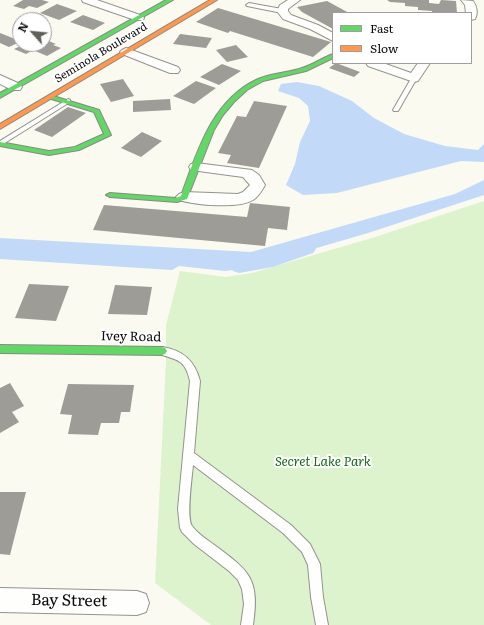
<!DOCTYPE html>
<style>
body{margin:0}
#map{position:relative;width:484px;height:625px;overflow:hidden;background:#fafaf0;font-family:Literata,serif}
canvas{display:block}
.legend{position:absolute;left:332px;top:12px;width:140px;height:52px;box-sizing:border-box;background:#fff;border:1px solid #9e9e9e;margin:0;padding:5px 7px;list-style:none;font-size:12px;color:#0c0c0c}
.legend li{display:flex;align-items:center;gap:8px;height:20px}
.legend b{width:20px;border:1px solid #9e9e9e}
.north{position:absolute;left:12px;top:12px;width:40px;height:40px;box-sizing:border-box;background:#fff;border:1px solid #9e9e9e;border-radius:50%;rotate:297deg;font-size:11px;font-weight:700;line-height:16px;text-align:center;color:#0c0c0c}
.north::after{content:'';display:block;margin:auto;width:14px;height:18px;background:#5f5f5c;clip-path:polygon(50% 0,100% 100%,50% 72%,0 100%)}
</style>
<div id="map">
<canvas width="484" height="625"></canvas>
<ul class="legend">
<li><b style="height:5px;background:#63d668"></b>Fast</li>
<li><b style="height:5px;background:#ff974d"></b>Slow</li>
</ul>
<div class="north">N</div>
</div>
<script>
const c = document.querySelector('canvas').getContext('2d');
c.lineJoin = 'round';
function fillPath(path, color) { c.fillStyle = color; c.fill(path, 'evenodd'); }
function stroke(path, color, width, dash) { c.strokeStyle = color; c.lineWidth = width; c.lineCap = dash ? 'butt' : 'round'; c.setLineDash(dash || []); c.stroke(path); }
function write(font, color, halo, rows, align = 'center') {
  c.font = font + ' Literata,serif'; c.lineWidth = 4; c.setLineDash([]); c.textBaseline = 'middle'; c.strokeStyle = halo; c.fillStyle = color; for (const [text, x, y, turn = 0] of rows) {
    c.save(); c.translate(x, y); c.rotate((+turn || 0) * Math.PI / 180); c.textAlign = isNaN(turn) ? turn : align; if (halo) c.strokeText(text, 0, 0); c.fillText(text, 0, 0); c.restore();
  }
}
const green = new Path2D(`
 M 484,201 L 484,625 L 211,625 L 155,583 L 166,361 L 166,325 L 180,271 L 226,277 L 252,273 L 372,238 Z`);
const water = new Path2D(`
 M 297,82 L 319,86 L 352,101 L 374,118 L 404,134 L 445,146 L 478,150 L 484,144 L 484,162 L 461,161 L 337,193 L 303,195 L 286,185 L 295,164 L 300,142 L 310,121 L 308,106 L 299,98 L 278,91 L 281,84 Z
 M 484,180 L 484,195 L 368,233 L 248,268 L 225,271 L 179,266 L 172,270 L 0,259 L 0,238 L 251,252 L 455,194 Z`);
const canal = new Path2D(`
 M 307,243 L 313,245 L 316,249 L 313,253 L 273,267 L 239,273 L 233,271 L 230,267 L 233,263 L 271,255 Z`);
const building = new Path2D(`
 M 23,0 L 42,0 L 49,2 L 37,8 L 29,6 L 24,9 L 13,6 Z
 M 387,0 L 429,0 L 429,3 L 439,4 L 441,0 L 456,1 L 457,13 L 432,13 L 432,11 L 418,10 L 418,7 L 405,6 L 405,3 L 390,2 Z
 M 327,1 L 349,13 L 333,13 L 333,29 L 302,12 L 297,7 Z
 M 57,4 L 77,11 L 59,20 L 40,13 Z
 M 218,8 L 331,42 L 313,57 L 230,31 L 228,33 L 196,22 Z
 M 83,15 L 105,23 L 93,30 L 70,22 Z
 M 0,33 L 20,41 L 20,42 L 9,47 L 0,43 Z
 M 180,34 L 212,38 L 206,48 L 173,44 Z
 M 44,39 L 56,44 L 53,45 L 61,48 L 47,56 L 33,50 L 26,54 L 14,49 L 25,44 L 44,44 Z
 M 236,45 L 248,57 L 227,62 L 216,50 Z
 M 336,63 L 360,72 L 354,77 L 329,68 Z
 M 222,64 L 241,71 L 219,85 L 200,77 Z
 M 123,79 L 134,96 L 111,102 L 100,84 Z
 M 196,81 L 216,88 L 194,104 L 173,96 Z
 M 170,99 L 171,110 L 133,112 L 133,101 Z
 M 254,101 L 287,106 L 259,168 L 227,163 L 231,155 L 218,153 L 237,116 L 246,117 Z
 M 68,107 L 86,113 L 52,137 L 34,130 Z
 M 142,132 L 162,141 L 141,157 L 121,148 Z
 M 250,203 L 290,207 L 287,230 L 268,228 L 265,246 L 93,230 L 104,205 L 247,217 Z
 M 29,284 L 69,286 L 56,321 L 15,318 Z
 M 115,285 L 152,287 L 147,315 L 108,314 Z
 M 10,383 L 24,406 L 12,412 L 19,422 L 0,433 L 0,388 Z
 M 68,384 L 134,385 L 130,412 L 121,412 L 119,423 L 101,423 L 98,435 L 68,434 L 72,415 L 60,414 Z
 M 0,492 L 26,492 L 10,555 L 0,554 Z`);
const lane = new Path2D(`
 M 249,3 L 282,9 L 285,11 L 282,13 L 247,6 L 246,5 Z
 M 412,77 L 417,78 L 398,111 L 394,111 L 393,110 Z
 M 68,99 L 70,100 L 70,102 L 0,146 L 0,141 Z
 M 162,347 C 183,350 195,361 200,381 L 194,453 L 291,525 L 310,544 L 320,564 L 323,597 L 328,625 L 316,625 L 311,597 L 308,565 L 302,552 L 283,533 L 193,465 C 192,477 186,517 192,526 C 197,533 206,539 213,544 C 249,571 260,577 253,625 L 241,625 L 244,604 L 242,589 L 238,580 L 229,571 L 194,544 L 182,532 L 180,528 L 178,509 L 190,381 C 185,359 177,360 159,354 L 157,351 L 159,348 Z`);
const street = new Path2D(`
 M 82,0 L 97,0 L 143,16 L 144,18 L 143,20 L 135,20 L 83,2 Z
 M 288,0 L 300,0 L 288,9 L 288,11 L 291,15 L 318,25 L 333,33 L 333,41 L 310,29 L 283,19 L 277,11 L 280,5 Z
 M 461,0 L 473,1 C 477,6 478,14 475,19 L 471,20 L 471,13 L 466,13 L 465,5 Z
 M 126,48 L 178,67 L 180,70 L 178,73 L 170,73 L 122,54 L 120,52 L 122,50 Z
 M 366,63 L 383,63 L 411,73 L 418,63 L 430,63 L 418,81 L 414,82 L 368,66 Z
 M 0,75 L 20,84 L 22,87 L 20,90 L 12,90 L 0,84 Z
 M 196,163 L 252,170 L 259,175 L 265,185 C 262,190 259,196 253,200 C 238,209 195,205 179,200 L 176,197 L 179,194 L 184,192 L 238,194 L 243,192 L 250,185 L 243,177 L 191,170 L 189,167 L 191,164 Z
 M 0,588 L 137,591 L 146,594 L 149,603 L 146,612 L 137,615 L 0,612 Z`);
const fast = new Path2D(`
 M 166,0 L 173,0 L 0,98 L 0,93 Z
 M 333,54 L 333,58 L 306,71 L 263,81 L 247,90 L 234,102 L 223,115 L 214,130 L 187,199 L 177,202 L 110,197 L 106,195 L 110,193 L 176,198 L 181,196 C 197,152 212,100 258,79 C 272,73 288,73 302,68 C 313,65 322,58 333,54 Z
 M 50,95 L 99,110 L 111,135 L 79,150 L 49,155 L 0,146 L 0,142 L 49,151 L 75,147 L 104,134 L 94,112 L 48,98 L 47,97 Z
 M 0,345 L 162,347 L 165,348 L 167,351 L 165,354 L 162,355 L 0,353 Z`);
const slow = new Path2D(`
 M 210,0 L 217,0 L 0,129 L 0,124 Z`);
const farStreetnames = [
 ["Seminola Boulevard",101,53,-31]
];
const streetNames = [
 ["Ivey Road",131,337,1]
];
const parkNames = [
 ["Secret Lake Park",323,462]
];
const nearStreetnames = [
 ["Bay Street",69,601,1]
];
fillPath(green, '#dcf3ce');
fillPath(water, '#c3d9f8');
fillPath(canal, '#c3d9f8');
fillPath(building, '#9d9c96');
stroke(lane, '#93938f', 2);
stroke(street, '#93938f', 2);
stroke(fast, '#8a8a85', 2);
stroke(slow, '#8a8a85', 2);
fillPath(lane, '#fefefd');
fillPath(street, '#fefefd');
fillPath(fast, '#63d668');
fillPath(slow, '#ff974d');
write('11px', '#0c0c0c', '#fff', farStreetnames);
write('13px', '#0c0c0c', '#fff', streetNames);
write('italic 13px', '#176918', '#fff', parkNames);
write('16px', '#0c0c0c', '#fff', nearStreetnames);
</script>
